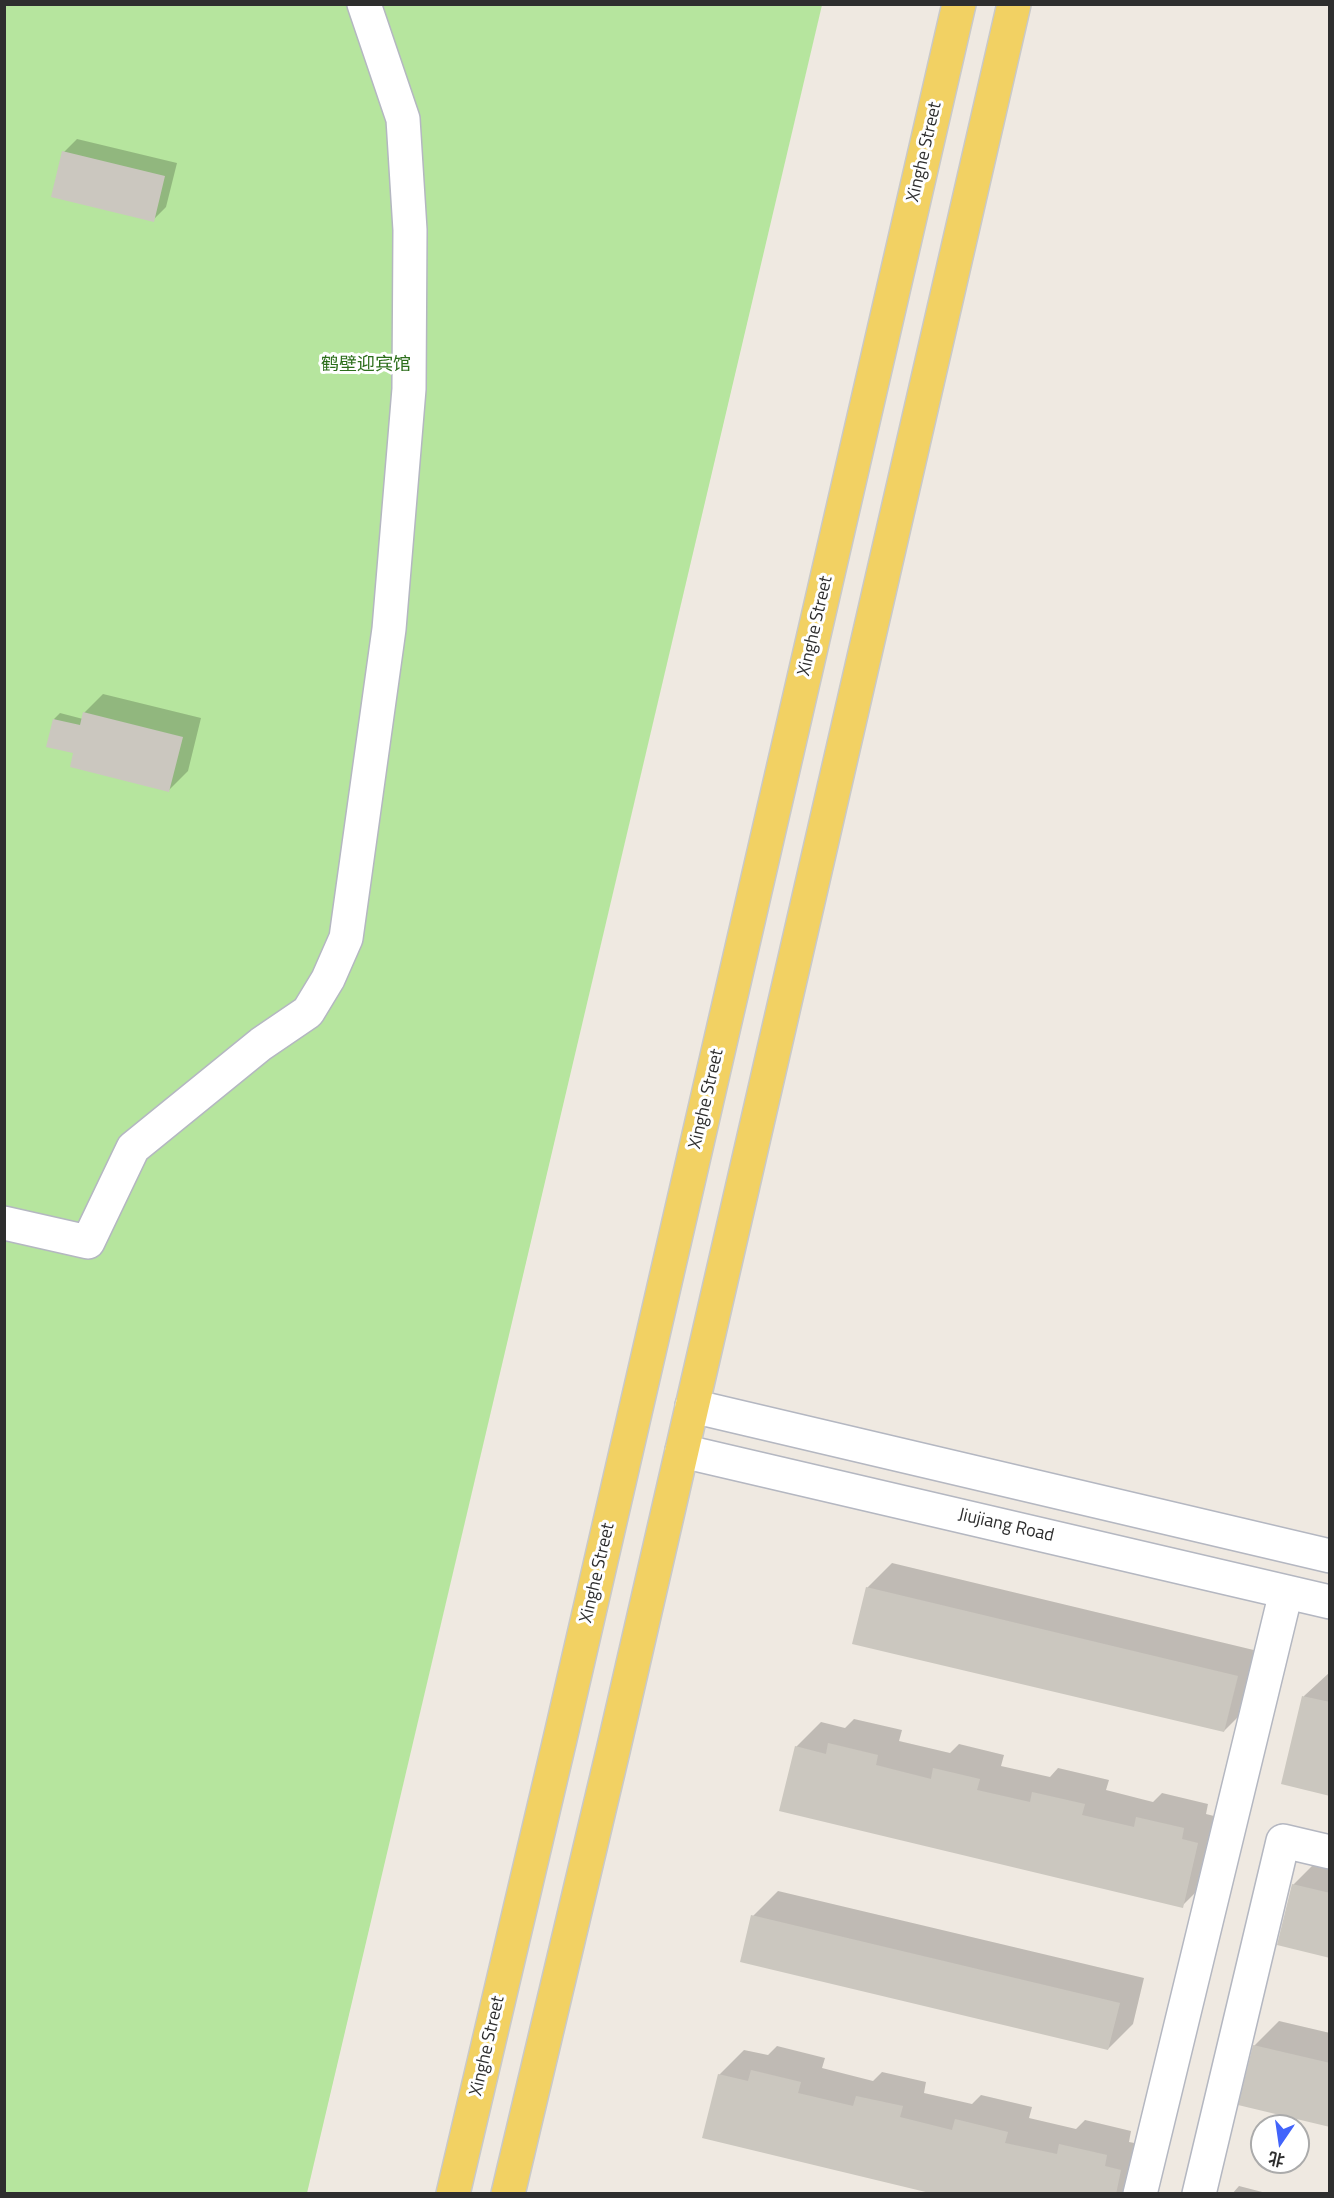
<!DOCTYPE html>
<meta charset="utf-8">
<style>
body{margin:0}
#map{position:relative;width:1334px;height:2198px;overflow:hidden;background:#efe9e1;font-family:"Titillium Web","Noto Sans SC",sans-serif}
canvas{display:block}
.frame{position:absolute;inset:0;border:6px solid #2e2e2e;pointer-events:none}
.north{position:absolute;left:1250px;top:2114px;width:60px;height:60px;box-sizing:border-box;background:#fff;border:2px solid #ababab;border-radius:50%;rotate:193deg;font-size:16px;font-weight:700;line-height:24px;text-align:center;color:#2e2e2e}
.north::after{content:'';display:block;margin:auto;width:21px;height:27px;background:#4264fb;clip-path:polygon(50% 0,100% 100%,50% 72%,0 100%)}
</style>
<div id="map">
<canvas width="1334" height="2198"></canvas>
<div class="frame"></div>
<div class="north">北</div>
</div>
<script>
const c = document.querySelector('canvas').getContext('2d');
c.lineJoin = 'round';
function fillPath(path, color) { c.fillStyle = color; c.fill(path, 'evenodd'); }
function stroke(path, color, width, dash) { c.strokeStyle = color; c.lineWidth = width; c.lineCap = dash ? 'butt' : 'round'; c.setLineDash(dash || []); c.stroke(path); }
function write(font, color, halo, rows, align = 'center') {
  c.font = font + ' "Titillium Web","Noto Sans SC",sans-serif'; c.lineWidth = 6; c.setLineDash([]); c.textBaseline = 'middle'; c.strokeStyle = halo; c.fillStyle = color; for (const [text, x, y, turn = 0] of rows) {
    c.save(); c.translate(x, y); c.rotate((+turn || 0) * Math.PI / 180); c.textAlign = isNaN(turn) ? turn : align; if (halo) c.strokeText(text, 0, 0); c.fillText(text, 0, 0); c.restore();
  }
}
const green = new Path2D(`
 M 5,5 L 822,5 L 307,2193 L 5,2194 Z`);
const shadow = new Path2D(`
 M 77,139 L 177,163 L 166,207 L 153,220 L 64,152 Z
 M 103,694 L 201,718 L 188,771 L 169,790 L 76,748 L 54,719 L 60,713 L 83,719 L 84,713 Z
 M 892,1563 L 1262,1652 L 1249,1706 L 1224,1731 L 867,1588 Z
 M 1330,1672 L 1330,1794 L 1283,1783 L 1304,1696 Z
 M 854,1719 L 902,1730 L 899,1741 L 950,1753 L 959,1744 L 1004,1755 L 1001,1766 L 1050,1777 L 1058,1768 L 1109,1780 L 1106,1790 L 1153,1802 L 1162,1793 L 1208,1804 L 1206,1814 L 1222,1818 L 1207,1881 L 1182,1906 L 796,1747 L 821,1722 L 845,1728 Z
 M 1318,1860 L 1330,1863 L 1330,1956 L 1293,1885 Z
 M 778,1891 L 1144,1978 L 1133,2024 L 1108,2049 L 753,1916 Z
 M 1279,2021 L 1330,2033 L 1330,2126 L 1254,2046 Z
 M 777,2046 L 825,2058 L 822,2068 L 873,2081 L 882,2072 L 926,2082 L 924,2093 L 972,2104 L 981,2095 L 1032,2107 L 1029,2118 L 1076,2129 L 1085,2120 L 1131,2131 L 1129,2142 L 1145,2145 L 1134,2194 L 940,2194 L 719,2075 L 744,2050 L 768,2055 Z
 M 1239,2186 L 1270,2194 L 1232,2194 Z`);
const building = new Path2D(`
 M 62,151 L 165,176 L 154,222 L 51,197 Z
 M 83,712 L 183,737 L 169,792 L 70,767 L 73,753 L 46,747 L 53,719 L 80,725 Z
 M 866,1587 L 1238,1676 L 1224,1732 L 852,1644 Z
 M 1302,1696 L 1330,1702 L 1330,1796 L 1281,1784 Z
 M 828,1743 L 878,1755 L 876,1765 L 931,1779 L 933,1768 L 980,1779 L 977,1790 L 1030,1802 L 1032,1792 L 1085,1804 L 1082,1815 L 1134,1827 L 1136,1817 L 1184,1828 L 1182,1839 L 1198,1843 L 1183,1908 L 779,1811 L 795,1746 L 826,1754 Z
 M 1292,1884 L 1330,1893 L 1330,1958 L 1277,1945 Z
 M 751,1915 L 1120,2003 L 1108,2050 L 740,1962 Z
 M 1253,2045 L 1330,2063 L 1330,2127 L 1238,2105 Z
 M 751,2070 L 801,2082 L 798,2093 L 853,2106 L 856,2096 L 903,2106 L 900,2117 L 952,2130 L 955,2119 L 1008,2132 L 1005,2143 L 1057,2154 L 1059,2144 L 1107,2155 L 1105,2166 L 1121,2170 L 1116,2194 L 934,2194 L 702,2138 L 718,2074 L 748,2081 Z`);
const minor = new Path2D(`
 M 4,1223 L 88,1242 L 133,1148 L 261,1044 L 308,1012 L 328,979 L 346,938 L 389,629 L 409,389 L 410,230 L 403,119 L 364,4
 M 692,1406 L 1330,1556
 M 682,1451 L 1330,1602
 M 1140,2194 L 1286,1592
 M 1199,2194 L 1283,1841 L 1330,1852`);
const major = new Path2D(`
 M 453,2194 L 560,1739 L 959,4
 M 508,2194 L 613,1751 L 1014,4`);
const streetNames = [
 ["Xinghe Street",925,152,-77],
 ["Xinghe Street",816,626,-77],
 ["Xinghe Street",707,1099,-77],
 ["Jiujiang Road",1006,1526,13],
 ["Xinghe Street",598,1573,-77],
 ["Xinghe Street",488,2046,-77]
];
const parkNames = [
 ["鹤壁迎宾馆",366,366]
];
fillPath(green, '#b6e59e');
fillPath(shadow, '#0003');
fillPath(building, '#cbc7bf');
stroke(minor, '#b4b7c1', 36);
stroke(major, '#c9c9c9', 36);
stroke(minor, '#fff', 33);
stroke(major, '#f2d163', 33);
write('18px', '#2e2e2e', '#fff', streetNames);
write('18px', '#2c6e1b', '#fff', parkNames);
</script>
